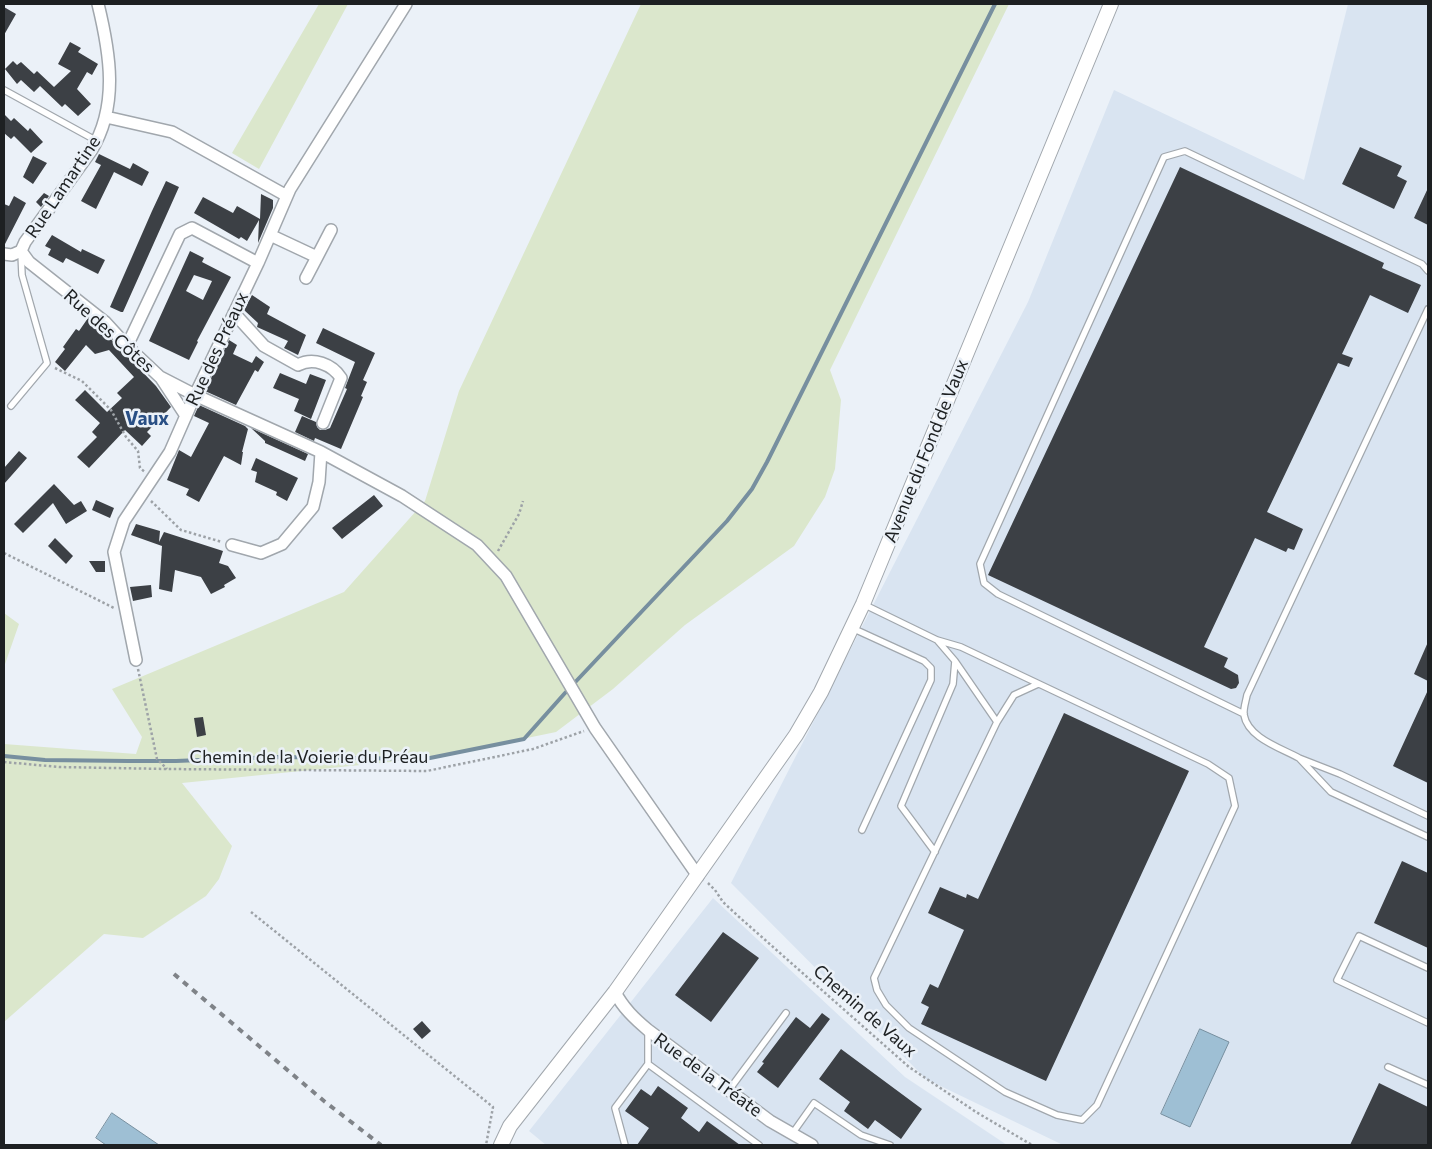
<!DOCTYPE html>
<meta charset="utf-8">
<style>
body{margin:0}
#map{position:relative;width:1432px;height:1149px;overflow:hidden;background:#ebf1f8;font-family:Commissioner,sans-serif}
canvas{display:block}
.frame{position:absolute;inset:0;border:5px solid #1d2022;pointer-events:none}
</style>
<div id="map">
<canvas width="1432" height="1149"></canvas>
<div class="frame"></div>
</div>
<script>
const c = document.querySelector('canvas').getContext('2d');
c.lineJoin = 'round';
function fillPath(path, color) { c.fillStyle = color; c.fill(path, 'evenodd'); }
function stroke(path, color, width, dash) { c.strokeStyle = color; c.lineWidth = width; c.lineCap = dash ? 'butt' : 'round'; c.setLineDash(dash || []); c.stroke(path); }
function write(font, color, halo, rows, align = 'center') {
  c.font = font + ' Commissioner,sans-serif'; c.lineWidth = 5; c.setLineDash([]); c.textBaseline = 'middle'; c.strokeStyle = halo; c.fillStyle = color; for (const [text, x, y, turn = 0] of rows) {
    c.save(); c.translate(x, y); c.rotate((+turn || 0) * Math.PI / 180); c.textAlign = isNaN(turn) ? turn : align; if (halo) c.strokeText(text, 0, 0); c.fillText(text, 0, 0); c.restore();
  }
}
const built = new Path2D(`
 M 1348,4 L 1428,4 L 1428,1145 L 1063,1145 L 926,1079 L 731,883 L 1028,302 L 1114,90 L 1304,180 Z
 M 713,898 L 905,1077 L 1007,1145 L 546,1145 L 529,1131 Z`);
const green = new Path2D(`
 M 319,4 L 348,4 L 259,169 L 232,153 Z
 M 641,4 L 1009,4 L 830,370 L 841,400 L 835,469 L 825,497 L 794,546 L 685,625 L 613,689 L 556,732 L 430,758 L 182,783 L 232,846 L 219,879 L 206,896 L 143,938 L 104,934 L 4,1022 L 4,744 L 136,754 L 142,737 L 112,689 L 344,592 L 425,501 L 459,391 Z
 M 4,613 L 19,624 L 4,667 Z`);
const water = new Path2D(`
 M 1200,1029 L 1229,1042 L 1190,1127 L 1161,1114 Z
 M 112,1113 L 159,1145 L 106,1145 L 96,1138 Z`);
const stream = new Path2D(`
 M 4,756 L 45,760 L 128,761 L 176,761 L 276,757 L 425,759 L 524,739 L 565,693 L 727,521 L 752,489 L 767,462 L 995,4`);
const building = new Path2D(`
 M 4,7 L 16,14 L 4,35 Z
 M 70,42 L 81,48 L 78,52 L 98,64 L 92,75 L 87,72 L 77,89 L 91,104 L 78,116 L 65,104 L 62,107 L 40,86 L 34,92 L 21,80 L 17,84 L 5,69 L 13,61 L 17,65 L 21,62 L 34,74 L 37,71 L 54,87 L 71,71 L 58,64 Z
 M 4,114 L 11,121 L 14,118 L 28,131 L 30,128 L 43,142 L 31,153 L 14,136 L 11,139 L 4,133 Z
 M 1360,147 L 1402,166 L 1397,176 L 1407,181 L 1394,209 L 1342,184 Z
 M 99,154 L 130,169 L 133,163 L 149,172 L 142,186 L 114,172 L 96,209 L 81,201 L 101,165 L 95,162 Z
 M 33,156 L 47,163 L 33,184 L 23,177 Z
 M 1180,167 L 1384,263 L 1382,268 L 1421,285 L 1408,313 L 1370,295 L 1342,354 L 1353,358 L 1349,367 L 1338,363 L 1267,512 L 1303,529 L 1294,550 L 1288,548 L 1286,552 L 1255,538 L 1204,647 L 1228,658 L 1224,667 L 1238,675 L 1239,683 L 1236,688 L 1231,689 L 988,575 Z
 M 166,181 L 179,187 L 123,312 L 121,312 L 110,307 L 152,211 Z
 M 1428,188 L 1428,225 L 1414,218 Z
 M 44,193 L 49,196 L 41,207 L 36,202 Z
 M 261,194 L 273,200 L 273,208 L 258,243 L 259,220 L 247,241 L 241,237 L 239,239 L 194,213 L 203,197 L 233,213 L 237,206 L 260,219 Z
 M 14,196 L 26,203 L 4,246 L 4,204 L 9,206 Z
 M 52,235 L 81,252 L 82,249 L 105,260 L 98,274 L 66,258 L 63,263 L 48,255 L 51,249 L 45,246 Z
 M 190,251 L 204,258 L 202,262 L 231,277 L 197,341 L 198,342 L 189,360 L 149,341 ZM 194,275 L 212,281 L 203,300 L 186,291 Z
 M 252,295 L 270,307 L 267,314 L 306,335 L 298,355 L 284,348 L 288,341 L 257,327 L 258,323 L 244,310 Z
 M 88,318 L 100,328 L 156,386 L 171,407 L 147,432 L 151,436 L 142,446 L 125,430 L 89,468 L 77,457 L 97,437 L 92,432 L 100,423 L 75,400 L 85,390 L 107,412 L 122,398 L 117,393 L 134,377 L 109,350 L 95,354 L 86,345 L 65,371 L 55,362 L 65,349 L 63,347 L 76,329 L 79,331 Z
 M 323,328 L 375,353 L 363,380 L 367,382 L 361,396 L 363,397 L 341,449 L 315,438 L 314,441 L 295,432 L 302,416 L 316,422 L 317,427 L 320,430 L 325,430 L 330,428 L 347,389 L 345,388 L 355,362 L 316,343 Z
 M 229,340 L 237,345 L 233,354 L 252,363 L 256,356 L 264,362 L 258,372 L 255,370 L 236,405 L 205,391 Z
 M 280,373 L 306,384 L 310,374 L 326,380 L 311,419 L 294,411 L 299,399 L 273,388 Z
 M 199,405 L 245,426 L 248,429 L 242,452 L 243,452 L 241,465 L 224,456 L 199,502 L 186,495 L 189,489 L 167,480 L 179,450 L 191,457 L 209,423 L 194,416 Z
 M 251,428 L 308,454 L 305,461 L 265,443 L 265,441 Z
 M 19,451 L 27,458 L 4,484 L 4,468 Z
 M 256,458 L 298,478 L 287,501 L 276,495 L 277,492 L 255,482 L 257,472 L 251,470 Z
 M 54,484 L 74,505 L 81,501 L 87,511 L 66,524 L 53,503 L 23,533 L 14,524 Z
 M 374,495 L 383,506 L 342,539 L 332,528 Z
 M 96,500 L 114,508 L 110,518 L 92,510 Z
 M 136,524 L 160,531 L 159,542 L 164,532 L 223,551 L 219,563 L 228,566 L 236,578 L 224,585 L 225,587 L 211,594 L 201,577 L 175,570 L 172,592 L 159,589 L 162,546 L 131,535 Z
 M 55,538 L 73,556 L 66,564 L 48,546 Z
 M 89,561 L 105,561 L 105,572 L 96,572 Z
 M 151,585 L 152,597 L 133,601 L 130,587 Z
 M 1428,642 L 1428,681 L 1414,674 Z
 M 1428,690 L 1428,783 L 1393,766 Z
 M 1064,713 L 1189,771 L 1046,1081 L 921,1024 L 929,1007 L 921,1003 L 930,984 L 938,988 L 964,930 L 928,913 L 940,887 L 966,898 L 967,894 L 978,899 Z
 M 203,717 L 206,735 L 197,737 L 194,718 Z
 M 1402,861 L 1428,873 L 1428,948 L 1374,923 Z
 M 723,932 L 759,958 L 711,1022 L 675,995 Z
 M 822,1013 L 830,1019 L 778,1088 L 757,1072 L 764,1063 L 762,1062 L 796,1017 L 810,1028 Z
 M 422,1021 L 431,1031 L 422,1039 L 413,1029 Z
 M 841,1049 L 922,1109 L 901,1139 L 875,1120 L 868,1129 L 844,1111 L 850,1102 L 819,1079 Z
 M 1379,1083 L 1428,1107 L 1428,1145 L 1350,1145 Z
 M 658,1086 L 688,1108 L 681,1118 L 699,1132 L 707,1121 L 740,1145 L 637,1145 L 649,1128 L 625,1111 L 641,1089 L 651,1096 Z`);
const path = new Path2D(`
 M 55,368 L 82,381 L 111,410 L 126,437 L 138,451 L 140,468 L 145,472
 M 151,501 L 181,530 L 222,542
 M 498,551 L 519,514 L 523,501
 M 4,553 L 114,608
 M 138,669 L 157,759 L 167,769
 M 4,762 L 59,767 L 167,769 L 427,771 L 533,749 L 584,731
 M 708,883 L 715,890 L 723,902 L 738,916 L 909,1067 L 976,1112 L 1032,1145
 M 251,912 L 493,1107 L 486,1145`);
const service = new Path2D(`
 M 4,90 L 97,141
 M 11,406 L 47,363 L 22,275 L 21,253
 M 863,604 L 937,640 L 961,647 L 1208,764 L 1229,778 L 1235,806 L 1097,1105 L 1082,1120 L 1057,1115 L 1005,1092 L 909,1028 L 886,1005 L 877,990 L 874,978 L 997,722 L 955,661
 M 852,628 L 924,661 L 931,668 L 931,680 L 862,830
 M 1244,714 L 998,594 L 984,583 L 980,564 L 1164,157 L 1185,151 L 1422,264 L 1428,271
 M 997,722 L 1014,695 L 1038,684
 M 1299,758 C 1281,748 1248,738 1244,715 C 1243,709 1246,701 1247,695 L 1428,309
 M 1428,816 L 1340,774 L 1299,758 L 1331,792 L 1428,837
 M 935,852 L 901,806 L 953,684 L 955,661 L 937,640
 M 1428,968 L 1359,936 L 1337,980 L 1428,1023
 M 648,1064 L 759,1145
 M 1388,1067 L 1428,1085
 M 729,1090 L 786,1013
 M 792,1134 L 814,1103 L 861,1135 L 890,1145
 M 625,1145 L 615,1108 L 648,1064 L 648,1030`);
const minor = new Path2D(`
 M 106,117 L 172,132 L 287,196
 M 270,235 L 317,257 L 306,278
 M 21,251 L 29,262 L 105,322 L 127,346 L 160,377 L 195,395 L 321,452 L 402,496 L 477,545 L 506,576 L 595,728 L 698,876
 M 21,251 L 25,242 L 91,151 C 119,106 110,53 98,4
 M 4,254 L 12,255 L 21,251
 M 317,257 L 331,230
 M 234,313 L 264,346 L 298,365 C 313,357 332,364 341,378 L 323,423
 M 127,346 L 180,234 L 192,228 L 258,263
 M 161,378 L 186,416
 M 232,545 L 261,553 L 282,544 L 313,507 L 319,482 L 321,452
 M 136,660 L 114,552 L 124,521 L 170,452 L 195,395 L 258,263 L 290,189 L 406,4
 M 615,992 C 623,1008 635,1019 648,1030 L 770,1121 L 812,1145`);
const tertiary = new Path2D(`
 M 501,1145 L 510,1126 L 615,992 L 796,735 L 821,692 L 863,604 L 1111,4`);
const rail = new Path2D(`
 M 174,974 L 324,1101 L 381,1145`);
const streetNames = [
 ["Rue Lamartine",63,187,-56],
 ["Rue des Côtes",109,331,42],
 ["Rue des Préaux",217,349,-65],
 ["Avenue du Fond de Vaux",926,451,-68],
 ["Chemin de la Voierie du Préau",309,757],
 ["Chemin de Vaux",865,1011,41],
 ["Rue de la Tréate",708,1075,36]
];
const neighbourhoodNames = [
 ["Vaux",147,419]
];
fillPath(built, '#d9e4f1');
fillPath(green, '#dbe7cc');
fillPath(water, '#9ebfd4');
stroke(water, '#778f9f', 1);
stroke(stream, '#778f9f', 4);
fillPath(building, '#3c4045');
stroke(service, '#a1a7ad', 8);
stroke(minor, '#a1a7ad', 14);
stroke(tertiary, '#a1a7ad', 16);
stroke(path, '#9da2a7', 2.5, [2.5, 2.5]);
stroke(service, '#fff', 5.5);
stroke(minor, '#fff', 11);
stroke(tertiary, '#fff', 14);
stroke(rail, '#7f8388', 4, [6, 6]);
write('18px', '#1d2022', '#ebf1f8', streetNames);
write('bold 19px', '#294f85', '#ebf1f8', neighbourhoodNames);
</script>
